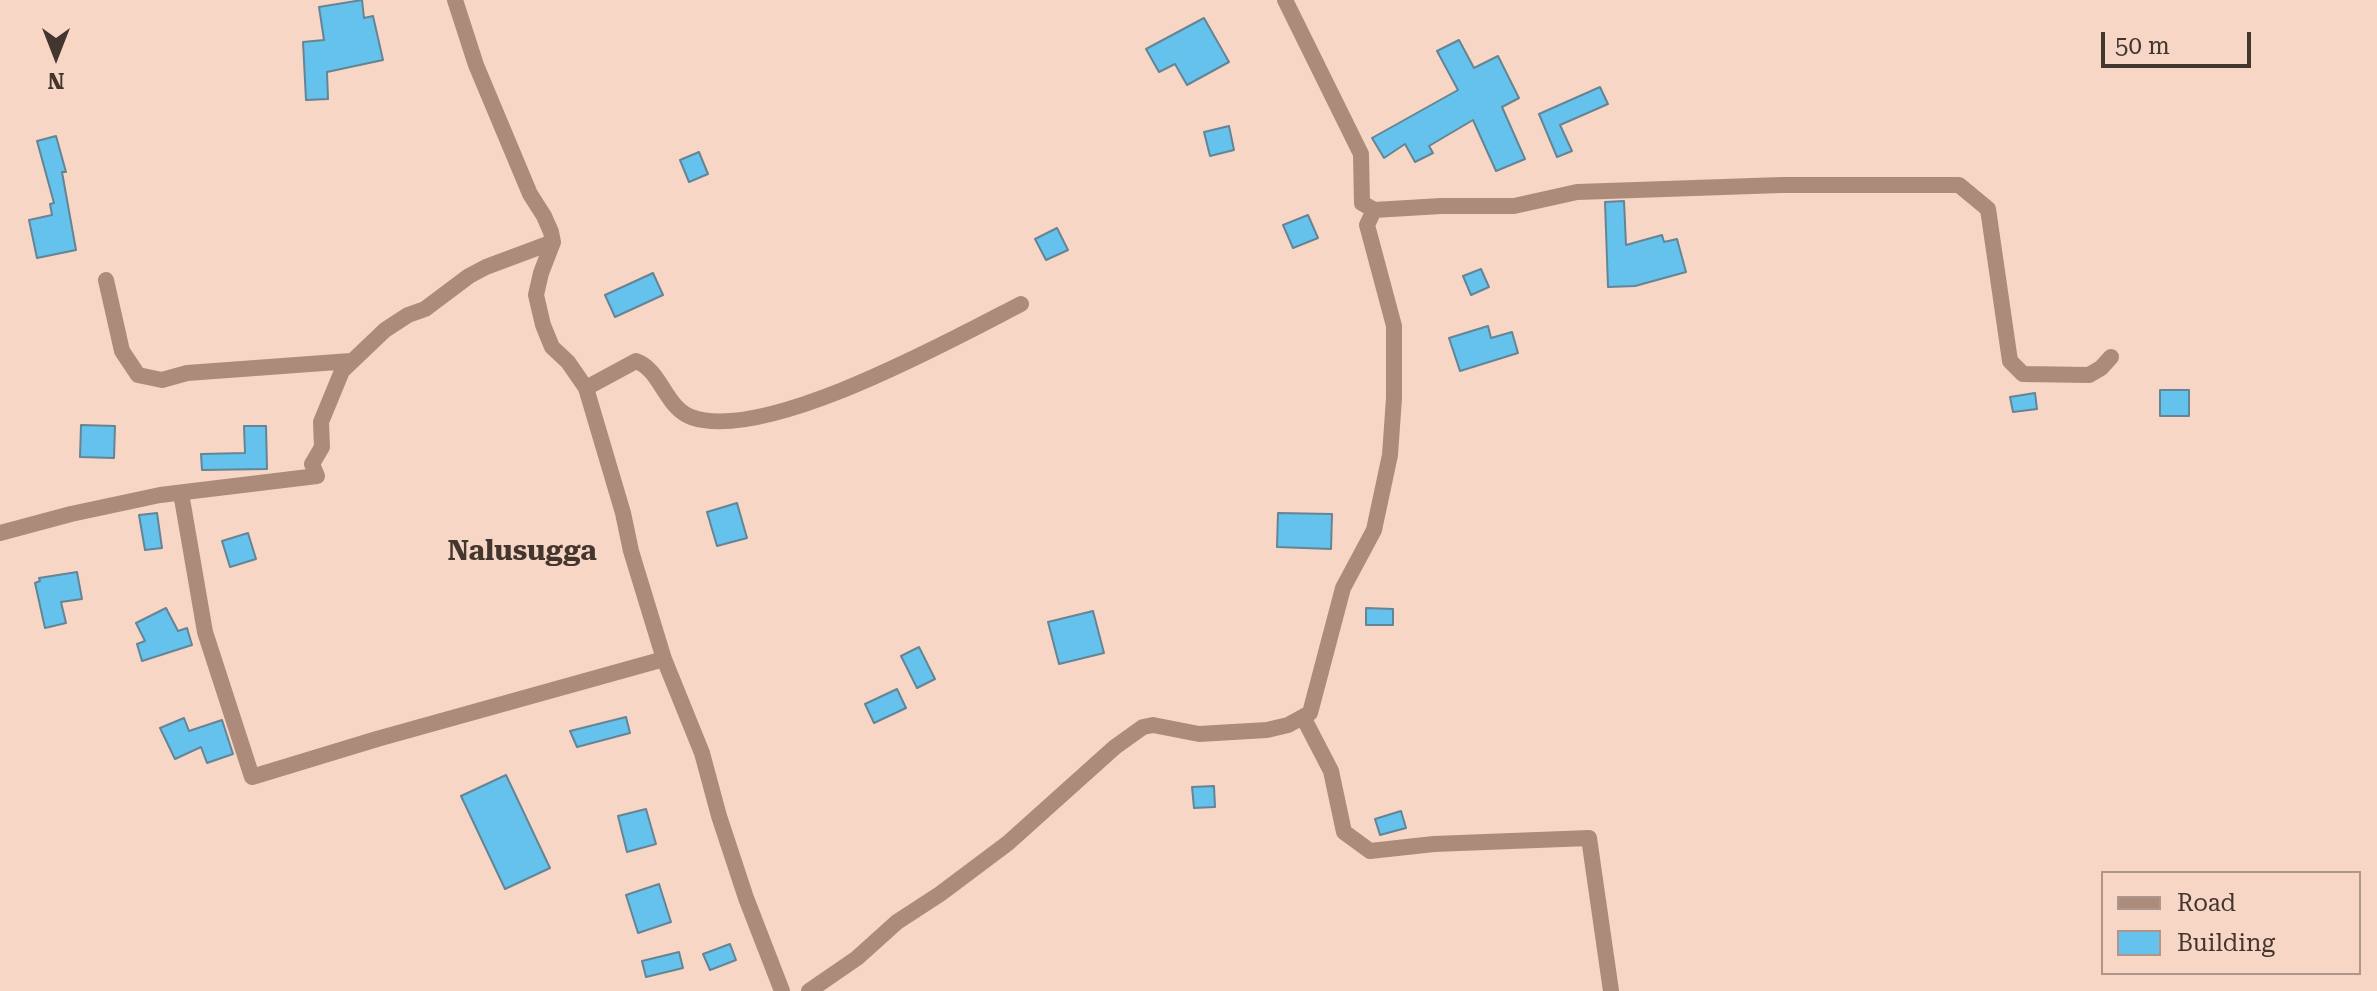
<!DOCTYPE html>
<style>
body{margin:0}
#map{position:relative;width:2377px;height:991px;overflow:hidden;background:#f7d6c6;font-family:"Roboto Serif",serif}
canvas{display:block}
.legend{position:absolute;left:2101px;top:871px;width:260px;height:104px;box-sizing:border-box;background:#f7d6c6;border:2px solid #af968a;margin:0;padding:10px 14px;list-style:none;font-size:24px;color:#43362f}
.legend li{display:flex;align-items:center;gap:16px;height:40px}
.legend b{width:40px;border:2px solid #af968a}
.north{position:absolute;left:16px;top:16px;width:80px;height:80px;-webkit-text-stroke:6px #f7d6c6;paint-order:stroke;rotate:180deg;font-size:22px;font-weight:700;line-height:32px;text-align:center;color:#43362f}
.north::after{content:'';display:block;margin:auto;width:28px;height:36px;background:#43362f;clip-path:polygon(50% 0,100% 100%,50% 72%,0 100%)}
.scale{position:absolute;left:2101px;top:32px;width:150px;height:36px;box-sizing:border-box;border:4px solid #43362f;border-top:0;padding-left:10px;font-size:24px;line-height:28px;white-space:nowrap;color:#43362f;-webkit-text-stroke:6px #f7d6c6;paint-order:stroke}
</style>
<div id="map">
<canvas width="2377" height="991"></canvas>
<ul class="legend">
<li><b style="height:10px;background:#ad8b7a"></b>Road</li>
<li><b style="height:22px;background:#65c2ed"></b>Building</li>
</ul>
<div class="north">N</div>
<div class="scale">50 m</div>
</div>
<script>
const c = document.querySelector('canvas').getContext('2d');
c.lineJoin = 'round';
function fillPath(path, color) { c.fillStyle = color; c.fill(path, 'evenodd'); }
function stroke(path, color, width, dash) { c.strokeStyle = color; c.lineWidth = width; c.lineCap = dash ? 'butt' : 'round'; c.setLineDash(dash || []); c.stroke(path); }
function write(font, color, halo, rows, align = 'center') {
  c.font = font + ' "Roboto Serif",serif'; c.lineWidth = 6; c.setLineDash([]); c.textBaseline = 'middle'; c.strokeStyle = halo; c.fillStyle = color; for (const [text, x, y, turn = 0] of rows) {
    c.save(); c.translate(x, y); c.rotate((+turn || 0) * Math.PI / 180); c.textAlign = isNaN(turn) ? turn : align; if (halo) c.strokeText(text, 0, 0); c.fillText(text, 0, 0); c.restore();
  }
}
const building = new Path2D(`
 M 362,0 L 364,18 L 373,16 L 383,60 L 327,72 L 328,99 L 306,100 L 303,42 L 324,40 L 319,7 Z
 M 1204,18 L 1229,62 L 1187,85 L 1175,64 L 1159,72 L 1146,49 Z
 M 1459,40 L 1474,68 L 1498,56 L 1519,98 L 1502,107 L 1525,159 L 1496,171 L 1473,120 L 1429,146 L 1433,153 L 1415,162 L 1405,144 L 1384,158 L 1372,138 L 1458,90 L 1437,51 Z
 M 1600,87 L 1608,104 L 1560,125 L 1572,151 L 1557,157 L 1539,114 Z
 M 1229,126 L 1234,150 L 1210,156 L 1204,132 Z
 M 56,136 L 66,172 L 62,172 L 76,250 L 37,258 L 29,220 L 52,215 L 50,204 L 54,203 L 37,141 Z
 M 699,152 L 708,174 L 689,182 L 680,160 Z
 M 1624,201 L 1626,245 L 1662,235 L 1664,242 L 1677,239 L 1686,272 L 1635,286 L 1608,287 L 1605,202 Z
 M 1308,215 L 1318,238 L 1293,248 L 1283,225 Z
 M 1057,228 L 1068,250 L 1046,260 L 1035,239 Z
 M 1481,269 L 1489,287 L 1471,295 L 1463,276 Z
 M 653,273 L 663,295 L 615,317 L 605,295 Z
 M 1488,326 L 1491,338 L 1512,332 L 1518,353 L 1460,371 L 1449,338 Z
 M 2160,390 L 2189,390 L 2189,416 L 2160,416 Z
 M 2035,393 L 2037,409 L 2013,412 L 2010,397 Z
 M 81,425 L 115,426 L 114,458 L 80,457 Z
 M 244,426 L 266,426 L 267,469 L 202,470 L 201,454 L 245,453 Z
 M 737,503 L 747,538 L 717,546 L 707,512 Z
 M 157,513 L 162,548 L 145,550 L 139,515 Z
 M 1278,513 L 1332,514 L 1331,549 L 1277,547 Z
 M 248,533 L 256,559 L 230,567 L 222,541 Z
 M 77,572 L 82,599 L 61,602 L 66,623 L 45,628 L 35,583 L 40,581 L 39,578 Z
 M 166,608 L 178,631 L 187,628 L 192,645 L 142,661 L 137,644 L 145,641 L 136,623 Z
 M 1366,608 L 1393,609 L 1393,625 L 1366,625 Z
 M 1093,611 L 1104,653 L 1059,664 L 1048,622 Z
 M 919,647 L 935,679 L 917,688 L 901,656 Z
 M 897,689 L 906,708 L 874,723 L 865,704 Z
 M 626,717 L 630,733 L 577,747 L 570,731 Z
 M 184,718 L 189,731 L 222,720 L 233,754 L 207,763 L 201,747 L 175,759 L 160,728 Z
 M 506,775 L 550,868 L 505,889 L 461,796 Z
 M 1214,786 L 1215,807 L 1194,808 L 1192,787 Z
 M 646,809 L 656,844 L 627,852 L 618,816 Z
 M 1401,811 L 1406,828 L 1380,835 L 1375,819 Z
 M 659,884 L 671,922 L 638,933 L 626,895 Z
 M 730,944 L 736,960 L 710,970 L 703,954 Z
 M 679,952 L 683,968 L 646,977 L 642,961 Z`);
const minor = new Path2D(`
 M 455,0 L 476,65 L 530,194 L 544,216 L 551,232 L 553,242 L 541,273 L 536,295 L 543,325 L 552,347 L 568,362 L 586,388 L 623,513 L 631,551 L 664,659 L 702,753 L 719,816 L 746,898 L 782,991
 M 1374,210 L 1441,206 L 1514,206 L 1577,192 L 1782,185 L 1959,185 L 1988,209 L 2010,361 L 2023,374 L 2089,375 L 2101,368 L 2111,357
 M 106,280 L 122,351 L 138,375 L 162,380 L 187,373 L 351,361
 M 586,388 L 636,361 C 661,370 665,407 691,417 C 764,444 953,339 1021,304
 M 181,493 L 205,632 L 252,777 L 377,739 L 664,659
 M 0,533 L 71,514 L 160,495 L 317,476 L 312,464 L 322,447 L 321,422 L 342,371 L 385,330 L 408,315 L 425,309 L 469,276 L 486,267 L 553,242
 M 1303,717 L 1331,771 L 1344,832 L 1370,851 L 1434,844 L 1589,838 L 1611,991
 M 809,991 L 857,958 L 897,922 L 940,894 L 1008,843 L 1115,747 L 1143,727 L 1153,725 L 1199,734 L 1267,730 L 1288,725 L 1310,713 L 1343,588 L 1374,530 L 1390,455 L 1394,398 L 1394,326 L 1367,225 L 1374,210 L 1362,203 L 1361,154 L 1285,0`);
const quarterNames = [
 ["Nalusugga",522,552]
];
fillPath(building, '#65c2ed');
stroke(building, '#658494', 2);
stroke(minor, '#ad8b7a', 16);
write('bold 28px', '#43362f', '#f7d6c6', quarterNames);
</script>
